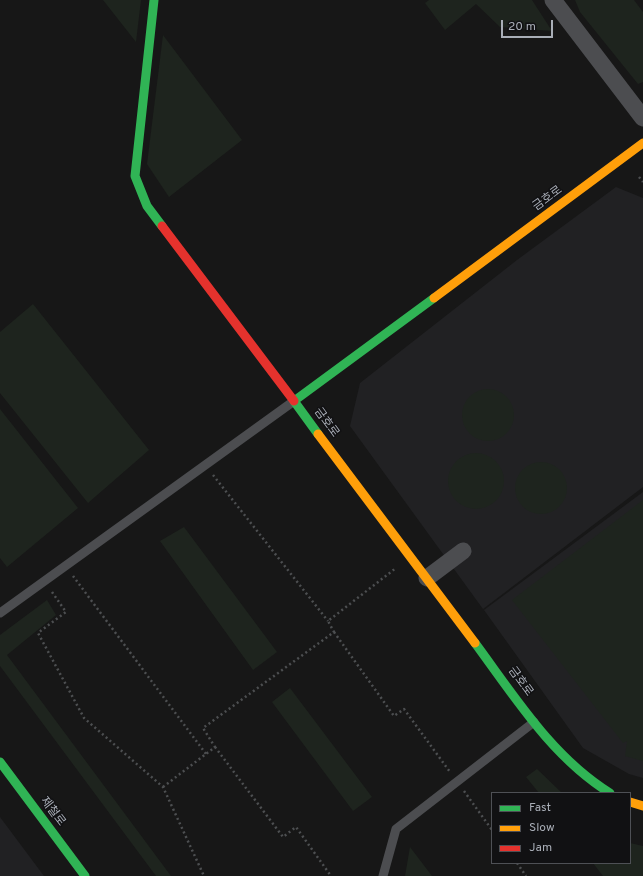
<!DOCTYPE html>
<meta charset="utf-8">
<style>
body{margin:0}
#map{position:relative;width:643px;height:876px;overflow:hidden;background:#171717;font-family:Overpass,sans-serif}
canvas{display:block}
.legend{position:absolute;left:491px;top:792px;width:140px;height:72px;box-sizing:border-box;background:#111113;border:1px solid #4e5055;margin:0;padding:5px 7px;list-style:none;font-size:12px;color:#a9aeb7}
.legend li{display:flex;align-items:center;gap:8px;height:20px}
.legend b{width:20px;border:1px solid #4e5055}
.scale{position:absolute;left:501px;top:20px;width:52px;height:18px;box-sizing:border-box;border:2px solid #a9aeb7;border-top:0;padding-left:5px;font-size:12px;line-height:14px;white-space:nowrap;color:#a9aeb7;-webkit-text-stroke:3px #111113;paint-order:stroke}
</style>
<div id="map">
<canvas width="643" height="876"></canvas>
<ul class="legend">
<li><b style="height:5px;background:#30b455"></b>Fast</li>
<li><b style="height:5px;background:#ff9f0a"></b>Slow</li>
<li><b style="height:5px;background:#e5322d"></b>Jam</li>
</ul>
<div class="scale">20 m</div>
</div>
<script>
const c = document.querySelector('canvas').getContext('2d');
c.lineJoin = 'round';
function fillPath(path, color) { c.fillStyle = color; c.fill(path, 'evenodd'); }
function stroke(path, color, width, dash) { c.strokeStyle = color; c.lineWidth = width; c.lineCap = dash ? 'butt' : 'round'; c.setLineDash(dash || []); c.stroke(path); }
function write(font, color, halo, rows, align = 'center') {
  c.font = font + ' Overpass,"Noto Sans KR",sans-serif'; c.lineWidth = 3; c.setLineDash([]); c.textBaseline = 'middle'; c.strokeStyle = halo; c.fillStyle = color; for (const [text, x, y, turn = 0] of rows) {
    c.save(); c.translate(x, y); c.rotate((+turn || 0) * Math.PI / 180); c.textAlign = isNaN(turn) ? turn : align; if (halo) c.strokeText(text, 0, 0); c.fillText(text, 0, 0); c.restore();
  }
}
const built = new Path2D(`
 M 616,187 L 643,198 L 643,487 L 483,609 L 350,426 L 360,383 L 517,260 Z
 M 643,492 L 643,778 L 629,774 L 583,748 L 484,610 Z
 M 0,817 L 44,876 L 0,876 Z`);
const green = new Path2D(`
 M 103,0 L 141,0 L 136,42 Z
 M 429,0 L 532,0 L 552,31 L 500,27 L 476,4 L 445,30 L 425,3 Z
 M 575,0 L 634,0 L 643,12 L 643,82 L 638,84 L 580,12 Z
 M 163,35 L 242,140 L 169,197 L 147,164 Z
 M 33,304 L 149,450 L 88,503 L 0,393 L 0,332 Z
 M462 415a26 26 0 1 1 52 0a26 26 0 1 1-52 0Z
 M 0,409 L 78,508 L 7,567 L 0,558 Z
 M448 481a28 28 0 1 1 56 0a28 28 0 1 1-56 0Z
 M515 488a26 26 0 1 1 52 0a26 26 0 1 1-52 0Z
 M 643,500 L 643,761 L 625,756 L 627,741 L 623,743 L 512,600 Z
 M 184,527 L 277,652 L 253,670 L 160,541 Z
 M 47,600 L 56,615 L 7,655 L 171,876 L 156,876 L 0,666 L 0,635 Z
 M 290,688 L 372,797 L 353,811 L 272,702 Z
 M 537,769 L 562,793 L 539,793 L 526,777 Z
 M 630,843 L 643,846 L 643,876 L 603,876 L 593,863 L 630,863 Z
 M 410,847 L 432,876 L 405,876 Z`);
const path = new Path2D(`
 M 639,177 L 643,182
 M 213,475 L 328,621
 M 73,576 L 206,754
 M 52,592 L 66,612 L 38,633 L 84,718 L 163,787 L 204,876
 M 334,632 L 394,716 L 404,709 L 450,772
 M 215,747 L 283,837 L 296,827 L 331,876
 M 163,787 L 215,747 L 203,728 L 334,632 L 328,621 L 396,568
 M 464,791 L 492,830
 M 517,863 L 526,876`);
const lane = new Path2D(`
 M 0,613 L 294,401
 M 383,876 L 396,829 L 534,722`);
const street = new Path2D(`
 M 553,0 L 643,118
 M 427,578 L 463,551`);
const fast = new Path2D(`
 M 154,0 L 135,176 L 147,206 L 162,226
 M 318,434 L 294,401 L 434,298
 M 475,643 C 515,697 552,757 610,793
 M 0,762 L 85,876`);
const slow = new Path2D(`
 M 434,298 L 643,143
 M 318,434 L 475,643
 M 630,802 L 643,806`);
const jam = new Path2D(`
 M 162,226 L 294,401`);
const streetNames = [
 ["금호로",548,199,-36],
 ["금호로",326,423,54],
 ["금호로",520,682,54],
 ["제철로",52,812,53]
];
fillPath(built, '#212123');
fillPath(green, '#1e241e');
stroke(path, '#4d4f51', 2.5, [2, 3]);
stroke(lane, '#4c4d50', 9);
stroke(street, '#4c4d50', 17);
stroke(fast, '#30b455', 9);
stroke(slow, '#ff9f0a', 9);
stroke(jam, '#e5322d', 9);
write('12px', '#a9aeb7', '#111113', streetNames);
</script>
